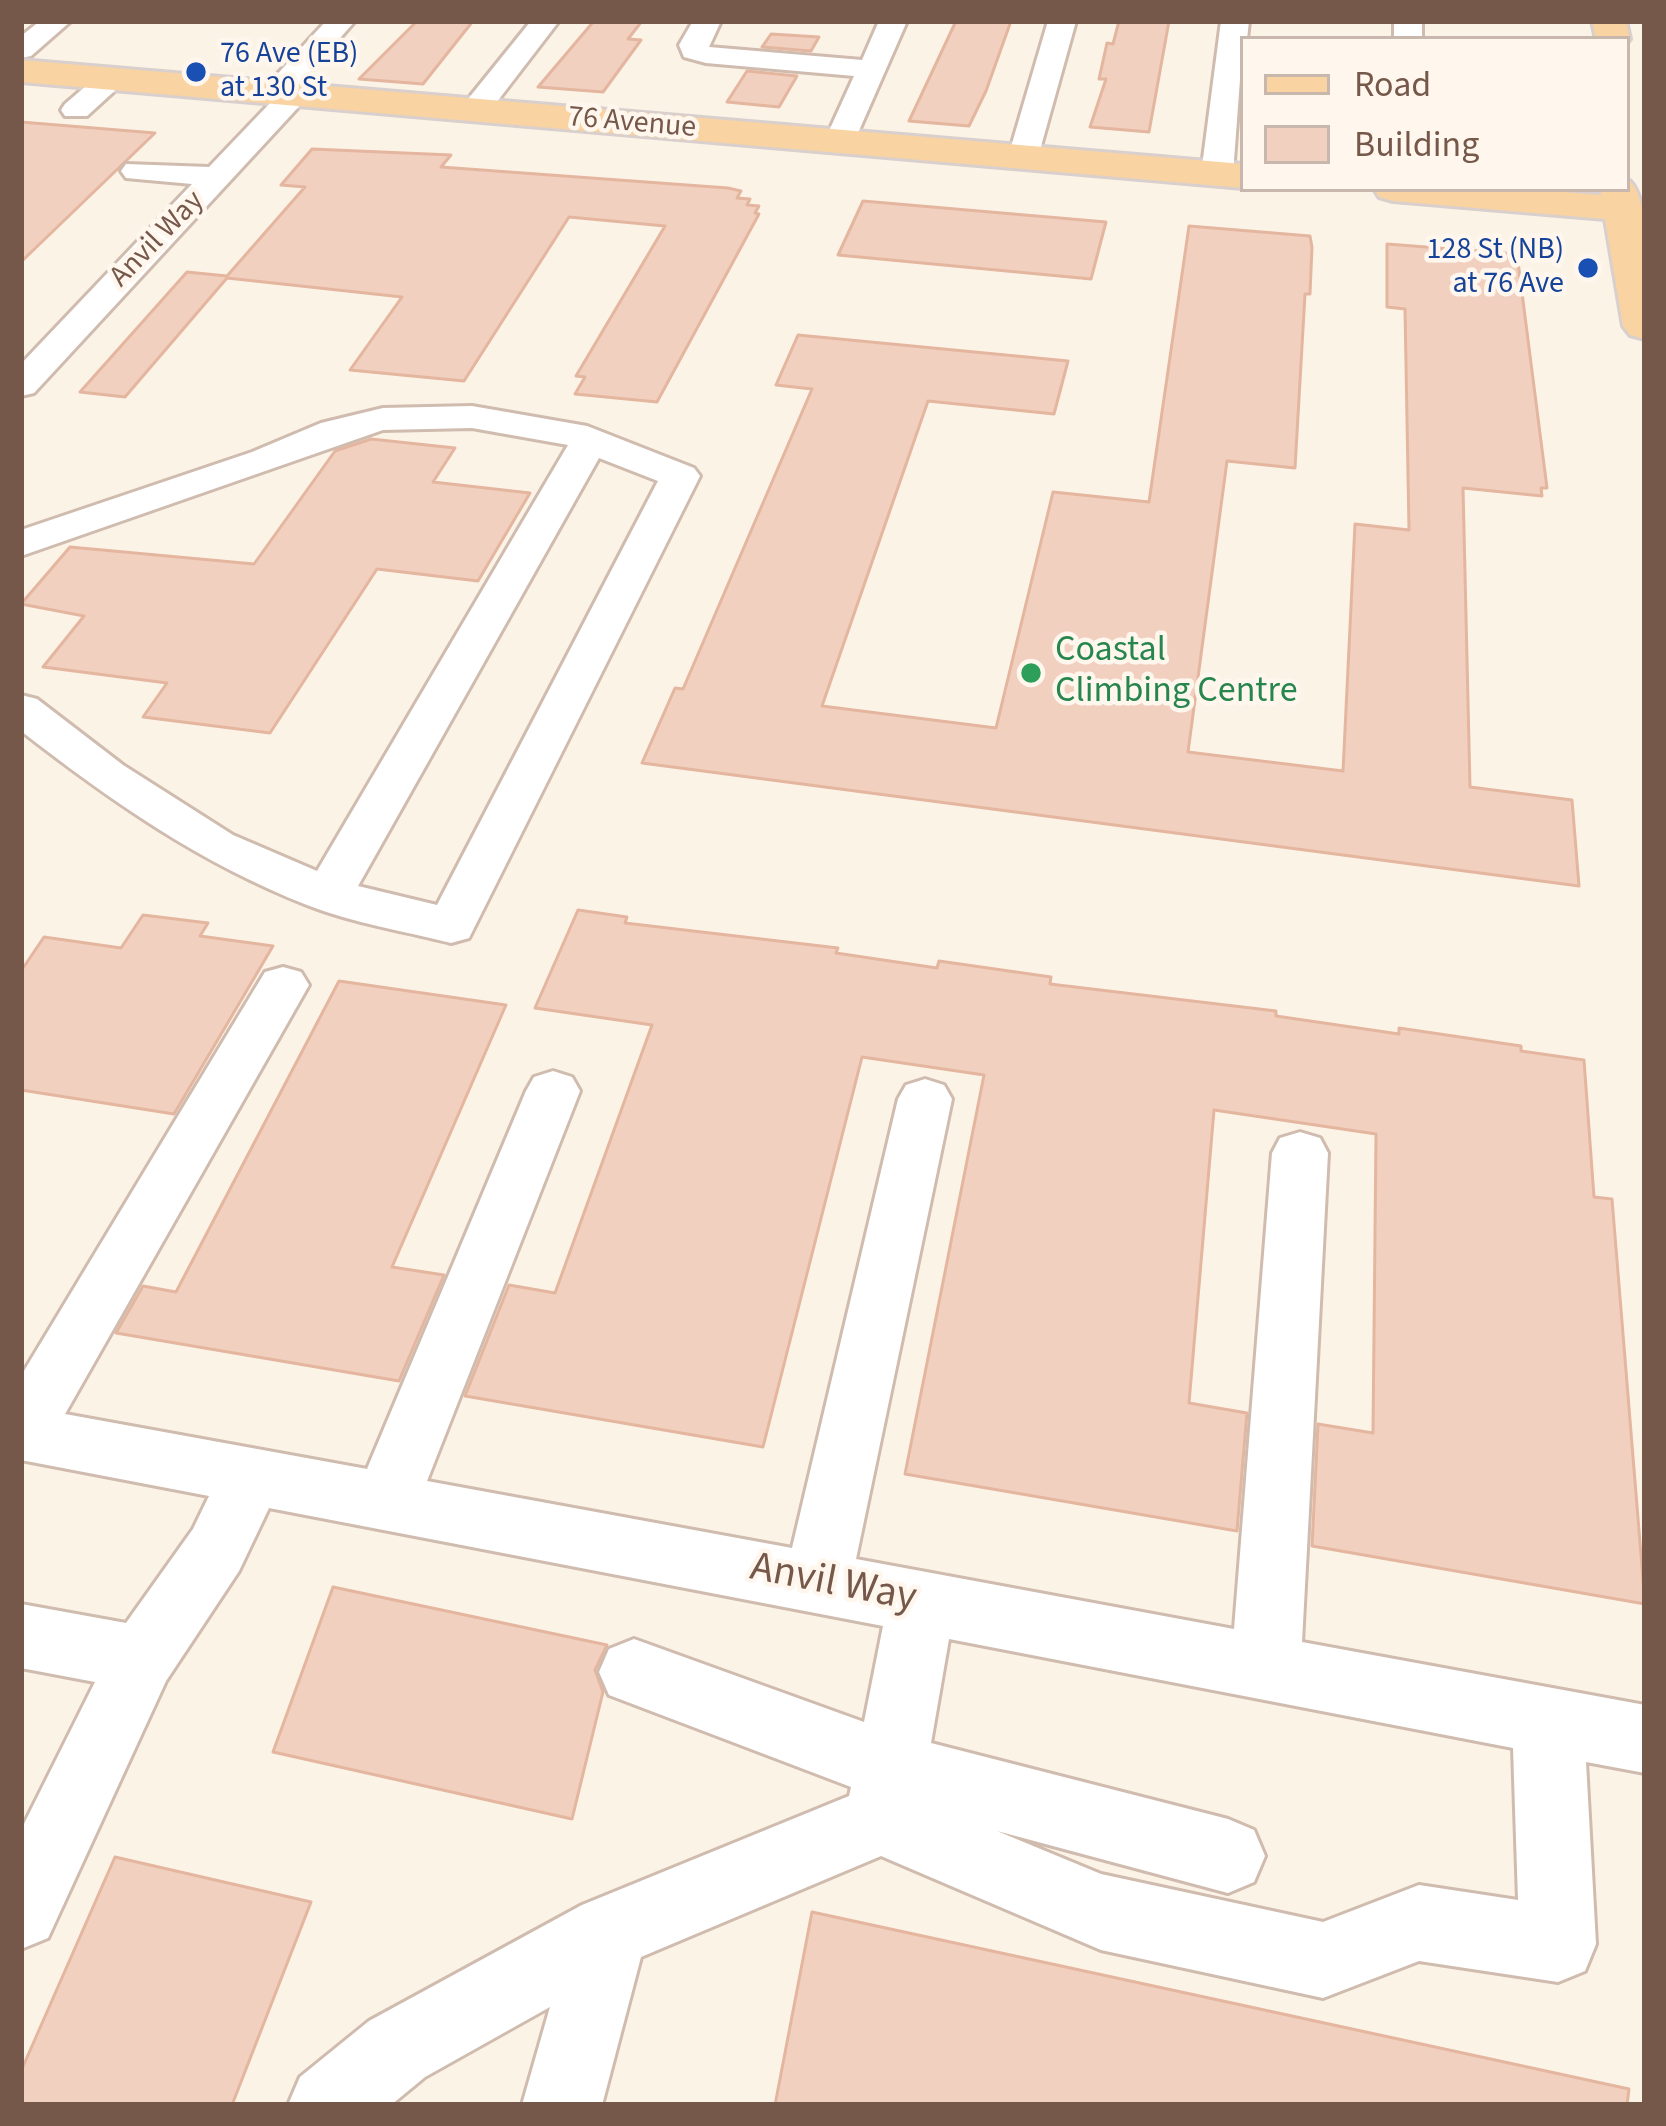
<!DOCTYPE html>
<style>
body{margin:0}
#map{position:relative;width:1666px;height:2126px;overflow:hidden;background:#fcf3e7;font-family:"Source Sans 3",sans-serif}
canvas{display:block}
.frame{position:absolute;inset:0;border:24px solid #76584b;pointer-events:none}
.legend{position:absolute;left:1240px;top:36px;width:390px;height:156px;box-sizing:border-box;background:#fff7ed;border:3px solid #c8b7ac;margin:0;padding:15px 21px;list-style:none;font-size:36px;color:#76584b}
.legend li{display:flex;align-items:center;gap:24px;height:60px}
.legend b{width:60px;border:3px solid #c8b7ac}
</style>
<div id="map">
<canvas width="1666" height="2126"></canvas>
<div class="frame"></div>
<ul class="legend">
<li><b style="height:15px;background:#f9d3a1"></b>Road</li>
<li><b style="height:33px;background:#f1d0bf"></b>Building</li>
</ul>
</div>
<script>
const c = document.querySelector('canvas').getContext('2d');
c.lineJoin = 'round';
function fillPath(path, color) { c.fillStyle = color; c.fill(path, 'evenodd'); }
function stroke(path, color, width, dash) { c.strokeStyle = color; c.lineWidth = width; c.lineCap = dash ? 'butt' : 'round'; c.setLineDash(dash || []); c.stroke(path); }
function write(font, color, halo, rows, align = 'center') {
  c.font = font + ' "Source Sans 3",sans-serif'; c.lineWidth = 9; c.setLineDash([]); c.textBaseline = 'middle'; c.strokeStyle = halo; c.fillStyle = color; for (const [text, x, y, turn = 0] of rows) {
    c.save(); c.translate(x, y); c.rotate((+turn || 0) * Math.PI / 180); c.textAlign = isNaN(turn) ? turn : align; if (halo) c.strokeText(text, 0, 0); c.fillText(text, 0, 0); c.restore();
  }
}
const building = new Path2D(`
 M 417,21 L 473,21 L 423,84 L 359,79 Z
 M 594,21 L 642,21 L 628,39 L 641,40 L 603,92 L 538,87 Z
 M 956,21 L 1011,21 L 986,91 L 969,126 L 909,121 Z
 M 1119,21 L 1169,21 L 1149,132 L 1090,127 L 1106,79 L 1099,79 L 1107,43 L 1113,44 Z
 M 771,34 L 819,37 L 811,51 L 762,47 Z
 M 747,71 L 797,76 L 779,107 L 727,102 Z
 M 21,122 L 155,133 L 21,262 Z
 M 312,149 L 451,155 L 441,167 L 728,188 L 741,191 L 737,198 L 750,199 L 747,205 L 759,206 L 755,213 L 759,214 L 657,402 L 575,394 L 585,377 L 576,376 L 665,226 L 569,217 L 464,381 L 350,370 L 402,297 L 227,278 L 125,397 L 80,392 L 187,272 L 227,276 L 305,187 L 281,185 Z
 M 863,201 L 1106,222 L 1091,279 L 838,255 Z
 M 1189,226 L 1310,236 L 1312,247 L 1310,294 L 1305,294 L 1295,468 L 1227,461 L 1188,752 L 1343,771 L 1355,524 L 1409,530 L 1405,309 L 1387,307 L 1387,244 L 1517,254 L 1547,488 L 1541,488 L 1542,496 L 1463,488 L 1470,787 L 1572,800 L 1579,886 L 642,763 L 675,688 L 683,689 L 812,389 L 776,385 L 798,335 L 1068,361 L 1054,414 L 928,401 L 822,706 L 996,728 L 1053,492 L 1149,502 Z
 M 371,439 L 455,448 L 433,482 L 530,493 L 478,581 L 377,569 L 270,733 L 143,717 L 167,683 L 43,667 L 84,616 L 21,604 L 70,547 L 254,564 L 335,451 Z
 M 578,910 L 627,917 L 625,923 L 838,948 L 836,953 L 937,968 L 939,961 L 1051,977 L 1050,984 L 1276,1011 L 1276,1016 L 1399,1034 L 1399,1028 L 1521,1046 L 1521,1051 L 1584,1060 L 1594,1197 L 1612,1199 L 1645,1604 L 1312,1546 L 1318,1424 L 1373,1433 L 1376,1134 L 1214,1110 L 1189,1403 L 1247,1413 L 1237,1531 L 905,1474 L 984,1075 L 862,1057 L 763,1447 L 465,1396 L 509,1285 L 555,1293 L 652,1025 L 535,1008 Z
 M 143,915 L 208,923 L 200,936 L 273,946 L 174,1114 L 21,1090 L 21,971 L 44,937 L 121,948 Z
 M 339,981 L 506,1005 L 392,1267 L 444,1275 L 399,1381 L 116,1333 L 143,1286 L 176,1292 Z
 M 333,1587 L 607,1645 L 595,1670 L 603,1692 L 572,1819 L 273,1752 Z
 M 115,1857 L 311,1902 L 232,2105 L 21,2105 L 21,2071 Z
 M 812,1912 L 1629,2089 L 1627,2105 L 775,2105 Z`);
const minor = new Path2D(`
 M 40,21 L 71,21 L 31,56 L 21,58 L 21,36 Z
 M 326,21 L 355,21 L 297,87 L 309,95 L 304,101 L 34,393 L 21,396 L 21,364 L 192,184 L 126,178 L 121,171 L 126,164 L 209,167 L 272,101 L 260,93 Z
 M 531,21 L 559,21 L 486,116 L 464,116 L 460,110 L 464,104 Z
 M 693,21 L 721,21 L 709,47 L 862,60 L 879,21 L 907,21 L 854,142 L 839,151 L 824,142 L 854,76 L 706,63 L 684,57 L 679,45 Z
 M 1048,21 L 1076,21 L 1038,157 L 1023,166 L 1008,157 Z
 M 1221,21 L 1249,21 L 1247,39 L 1243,39 L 1233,174 L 1217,183 L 1201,174 Z
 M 1394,21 L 1422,21 L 1422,39 L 1394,39 Z
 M 111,70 L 125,79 L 121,85 L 87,116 L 65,116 L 61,110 L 65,104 L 101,73 Z
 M 472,406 L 587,426 L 694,468 L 700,476 L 469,938 L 451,943 C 404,931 352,923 307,905 C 200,863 111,801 21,731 L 21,695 L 37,699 L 123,765 L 233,835 L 317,871 L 568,445 L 472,428 L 383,430 L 21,556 L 21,530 L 252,452 L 321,423 L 383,408 ZM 599,458 L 658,481 L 437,905 L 358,886 Z
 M 283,967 L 301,972 L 309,985 L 65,1414 L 367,1469 L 526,1091 L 534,1077 L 553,1071 L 572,1077 L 580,1091 L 427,1481 L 792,1548 L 898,1099 L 906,1085 L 925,1079 L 944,1085 L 952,1099 L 856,1559 L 1234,1629 L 1272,1153 L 1280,1138 L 1300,1132 L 1320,1138 L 1328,1153 L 1302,1642 L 1645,1705 L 1645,1773 L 1586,1762 L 1596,1944 L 1585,1971 L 1558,1982 L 1419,1961 L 1323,1998 L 1101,1950 L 881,1856 L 641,1957 L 602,2105 L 522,2105 L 550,2007 L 425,2077 L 391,2105 L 288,2105 L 300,2077 L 369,2021 L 582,1905 L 849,1796 L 851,1787 L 609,1695 L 599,1672 L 609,1649 L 634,1639 L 864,1722 L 883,1626 L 269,1508 L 239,1571 L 166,1681 L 48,1938 L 21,1949 L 21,1830 L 95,1682 L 21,1668 L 21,1604 L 126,1623 L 193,1529 L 209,1496 L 21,1460 L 21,1376 L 265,972 ZM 949,1639 L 1513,1748 L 1518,1900 L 1419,1885 L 1323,1922 L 1101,1874 L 997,1831 L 1228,1893 L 1254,1882 L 1265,1856 L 1254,1830 L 1228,1819 L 931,1743 Z`);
const major = new Path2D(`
 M 1592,21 L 1626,21 L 1630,39 L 1627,43 L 1627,39 L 1596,39 Z
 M 21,60 L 1243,164 L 1243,188 L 21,82 Z
 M 1627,179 C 1655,196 1645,305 1645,339 L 1630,335 L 1623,326 L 1605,219 L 1393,201 L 1379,197 L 1374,189 L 1527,189 L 1601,195 L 1600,189 L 1627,189 Z`);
const markers = [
 [196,72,12,"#1a4fb4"],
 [1588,268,12,"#1a4fb4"],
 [1031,673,12,"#2e9e5b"]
];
const farTransitnames = [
 ["76 Ave (EB)",220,55],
 ["at 130 St",220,89],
 ["128 St (NB)",1564,251,"right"],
 ["at 76 Ave",1564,285,"right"]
];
const farStreetnames = [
 ["76 Avenue",632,124,5],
 ["Anvil Way",158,240,-46]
];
const leisureNames = [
 ["Coastal",1055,652],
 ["Climbing Centre",1055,693]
];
const nearStreetnames = [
 ["Anvil Way",833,1585,11]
];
fillPath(building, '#f1d0bf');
stroke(building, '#e4b69f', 3);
stroke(minor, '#d0bcaf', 6);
stroke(major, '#d9d0cd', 6);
fillPath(minor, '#fff');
fillPath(major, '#f9d3a1');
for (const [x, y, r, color] of markers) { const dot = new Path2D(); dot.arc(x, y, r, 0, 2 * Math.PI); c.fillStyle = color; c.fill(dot); stroke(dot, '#fff7ed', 4.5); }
write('30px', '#164399', '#fff7ed', farTransitnames, 'left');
write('30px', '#76584b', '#fff7ed', farStreetnames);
write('36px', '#27864d', '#fff7ed', leisureNames, 'left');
write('42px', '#76584b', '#fff7ed', nearStreetnames);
</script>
